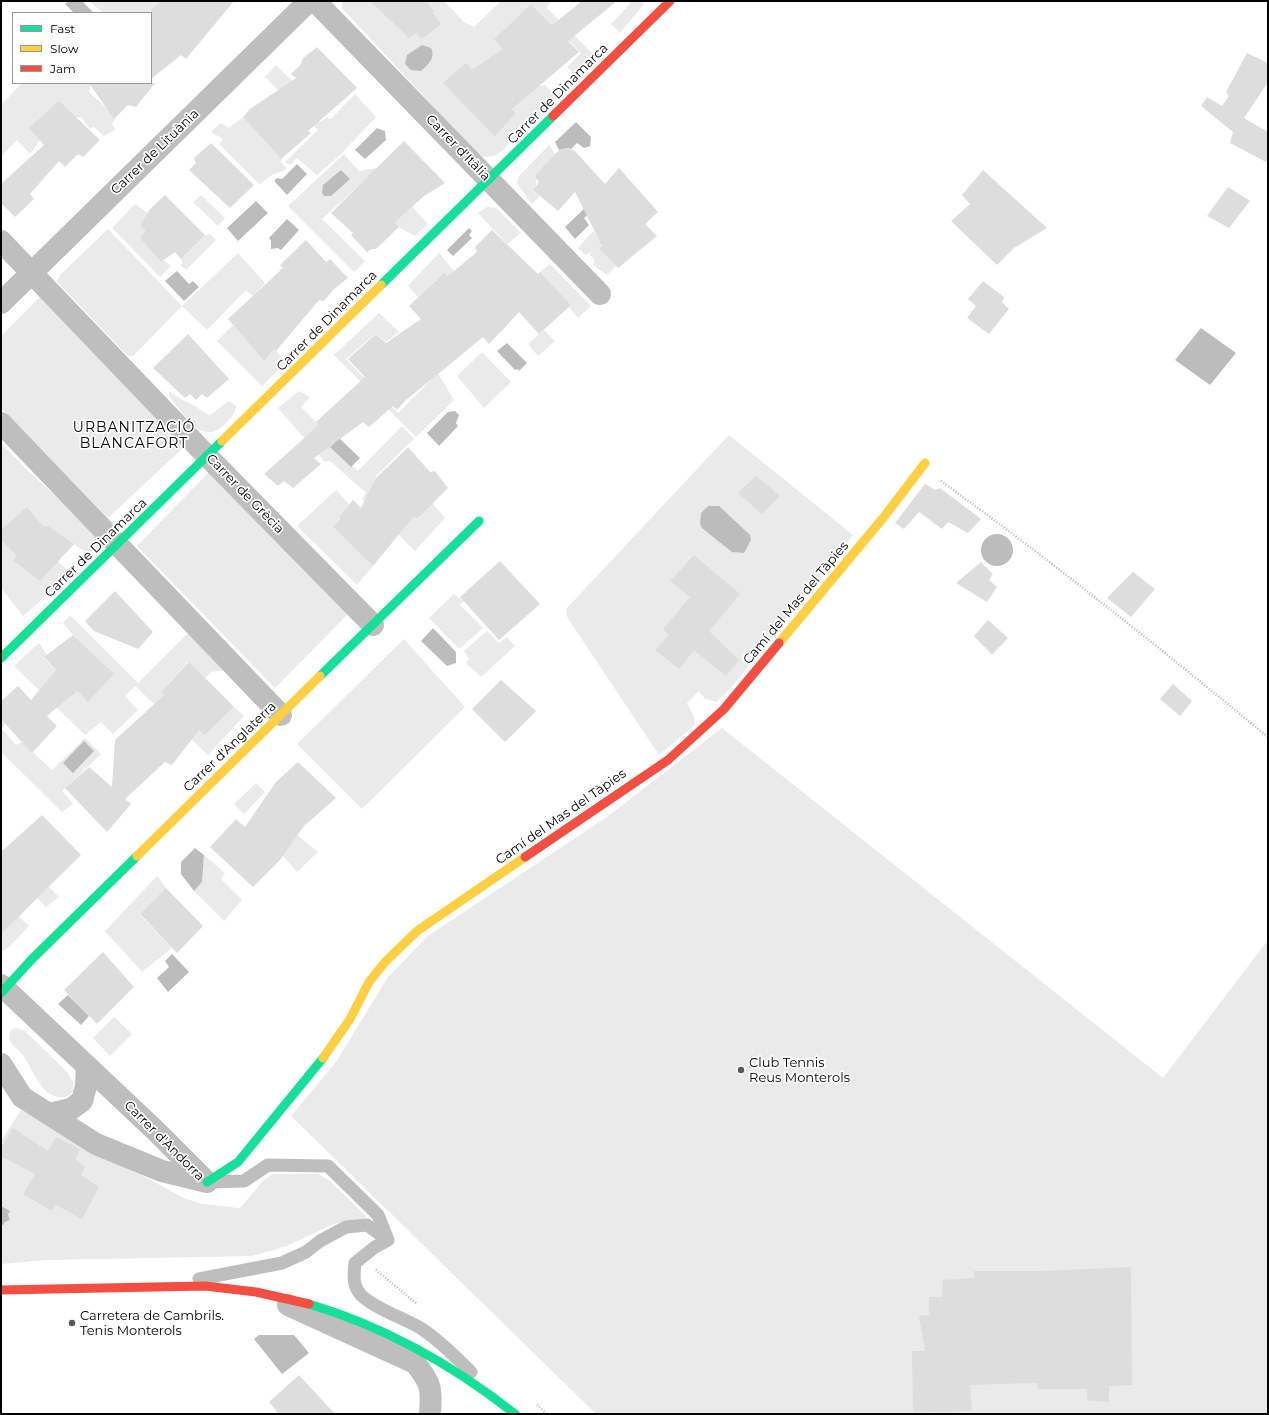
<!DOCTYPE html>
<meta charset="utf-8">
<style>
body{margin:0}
#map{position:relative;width:1269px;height:1415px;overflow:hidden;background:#fff;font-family:Montserrat,sans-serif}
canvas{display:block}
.frame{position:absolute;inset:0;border:2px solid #000;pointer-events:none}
.legend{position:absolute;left:12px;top:12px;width:140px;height:72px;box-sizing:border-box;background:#fff;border:1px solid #999;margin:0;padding:5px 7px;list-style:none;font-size:12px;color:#000}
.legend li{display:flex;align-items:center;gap:8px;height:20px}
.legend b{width:20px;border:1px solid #999}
</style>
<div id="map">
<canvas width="1269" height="1415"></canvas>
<div class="frame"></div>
<ul class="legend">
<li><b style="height:5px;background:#16e098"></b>Fast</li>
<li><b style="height:5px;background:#ffcf43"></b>Slow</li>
<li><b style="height:5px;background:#f24e42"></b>Jam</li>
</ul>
</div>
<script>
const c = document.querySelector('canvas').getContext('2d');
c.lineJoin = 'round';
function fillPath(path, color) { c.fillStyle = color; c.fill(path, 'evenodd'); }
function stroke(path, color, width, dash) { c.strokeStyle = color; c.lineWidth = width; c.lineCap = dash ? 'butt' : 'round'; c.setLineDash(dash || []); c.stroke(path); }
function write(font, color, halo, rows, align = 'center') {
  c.font = font + ' Montserrat,sans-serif'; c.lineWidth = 3.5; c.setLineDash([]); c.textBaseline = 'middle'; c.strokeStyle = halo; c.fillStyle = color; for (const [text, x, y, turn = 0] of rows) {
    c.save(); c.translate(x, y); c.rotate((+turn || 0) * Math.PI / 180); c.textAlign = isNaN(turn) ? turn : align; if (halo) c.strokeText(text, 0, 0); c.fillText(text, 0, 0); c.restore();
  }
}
const green = new Path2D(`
 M 89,1 L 161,1 L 147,13 L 98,13 L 103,13 Z
 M 342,1 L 444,1 L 464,22 L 474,27 L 501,1 L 551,1 L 547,8 L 595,56 L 579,75 L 575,75 L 567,67 L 581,53 L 531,4 L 494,39 L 539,86 L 545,85 L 550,90 L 556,90 L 560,94 L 503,150 L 493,156 L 483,157 L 469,145 L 342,8 Z
 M 629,1 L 641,1 L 644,4 L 620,33 L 611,24 L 630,4 Z
 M 276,65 L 315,104 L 307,111 L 320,122 L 327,117 L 329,119 L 332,118 L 355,94 L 376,117 L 340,155 L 317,175 L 297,158 L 290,165 L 285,162 L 318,130 L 265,77 Z
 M 22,83 L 89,83 L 91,85 L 89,92 L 116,117 L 112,125 L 116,129 L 104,136 L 94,127 L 90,129 L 81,117 L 29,128 L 40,140 L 30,154 L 17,140 L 1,157 L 1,105 Z
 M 243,117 L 281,159 L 281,162 L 287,168 C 282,173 278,171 272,175 C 267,178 264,182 259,184 L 219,144 L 223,139 L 211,132 L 220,123 L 229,128 Z
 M 549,145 L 555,154 L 534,176 L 536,179 L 536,186 L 533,190 L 540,196 L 532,204 L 517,183 L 518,177 Z
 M 344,154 L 359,171 L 377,168 L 428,224 L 415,236 L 399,227 L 382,208 L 357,187 L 322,219 L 365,261 L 354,272 L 288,206 Z
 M 201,195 L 225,218 L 218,226 L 193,202 Z
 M 135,204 L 148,213 L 140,225 L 145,231 L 140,238 L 161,262 L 164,260 L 171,266 L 160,277 L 112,228 Z
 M 487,207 L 496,208 L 521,233 L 507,244 L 478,213 Z
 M 108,229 L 182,306 L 238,253 L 265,283 L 253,296 L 246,290 L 207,330 L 182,306 L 133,356 L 128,356 L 57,282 L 60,275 Z
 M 593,231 L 603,244 L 600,248 L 616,266 L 607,275 L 593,265 L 595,261 L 589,253 L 585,255 L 578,248 Z
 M 210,234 L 216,240 L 186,270 L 180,265 L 183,263 L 181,259 L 205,235 Z
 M 439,253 L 464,283 L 507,325 L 501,332 L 445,272 L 418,297 L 408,286 Z
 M 550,264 L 591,306 L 578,318 L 569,307 L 571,305 L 540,272 Z
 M 40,297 L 184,447 L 108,518 L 1,408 L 1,336 Z
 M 379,313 L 399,332 L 386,342 L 376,333 L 346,359 L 398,413 L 438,373 L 454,400 L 416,437 L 334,355 Z
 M 233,325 L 264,361 L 274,349 L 284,359 L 292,351 L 296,353 L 262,386 L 217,341 Z
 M 544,330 L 555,341 L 538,356 L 528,344 Z
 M 482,352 L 511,382 L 484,408 L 457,376 Z
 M 169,391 C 177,397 182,400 191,404 C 198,407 203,413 210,415 L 229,401 L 236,406 C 235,414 231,418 225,424 C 203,448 183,413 169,396 Z
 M 299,391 L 310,397 L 301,407 L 320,426 L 324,441 L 358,471 L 402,426 L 414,439 L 376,476 L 372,485 L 401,514 L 409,509 L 417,519 L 432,503 L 445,518 L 415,551 L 362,499 L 366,493 L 330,461 L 325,462 L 278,408 Z
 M 729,435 L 853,535 L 735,683 L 717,702 L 705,699 L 699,691 L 687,703 L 694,717 L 695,725 L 659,755 L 567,617 L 566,609 Z
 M 1,443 L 27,470 L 98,535 L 98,546 L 88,554 L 74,544 L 58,561 L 71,575 L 23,616 L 1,588 Z
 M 211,470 L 350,612 L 275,688 L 137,546 Z
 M 336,490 L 349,504 L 339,516 L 340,519 L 333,527 L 373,566 L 357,585 L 297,526 Z
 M 454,594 L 464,601 L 460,605 L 483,628 L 459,649 L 429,618 Z
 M 70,615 L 138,683 L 189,632 L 227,670 L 211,672 L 204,679 L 188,662 L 161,692 L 205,735 L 234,707 L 244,716 L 208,755 L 135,686 L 125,696 L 138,710 L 113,734 L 101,722 L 85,735 L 14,666 L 39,643 L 47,655 L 44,658 L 56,670 L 46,682 L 77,691 L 88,701 L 113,674 L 73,635 L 63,623 Z
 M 487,631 L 499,643 L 507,637 L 515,646 L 481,677 L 466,663 L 469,659 L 464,651 Z
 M 404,639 L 465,707 L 362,809 L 297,744 Z
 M 1,719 L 5,724 L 2,729 L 16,745 L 22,742 L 52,770 L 85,738 L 101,754 L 62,791 L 73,804 L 62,812 L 1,752 Z
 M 722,728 L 1163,1078 L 1268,940 L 1268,1414 L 596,1414 L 291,1116 L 336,1062 L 388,977 L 428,936 L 607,817 Z
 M 256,783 L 265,792 L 244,814 L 234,804 Z
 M 297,835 L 318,852 L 297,872 L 270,841 Z
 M 204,855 L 225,873 L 221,879 L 242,900 L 224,921 L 194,891 L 202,882 Z
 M 7,867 L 34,872 L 59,897 L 46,907 Z
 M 157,876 L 166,888 L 140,915 L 172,948 L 142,972 L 105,931 Z
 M 18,916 L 29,926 L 8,948 L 1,952 L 1,925 L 6,929 Z
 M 114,1017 L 132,1034 L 110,1056 L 93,1038 Z
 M 16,1028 L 25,1031 L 67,1072 L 73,1082 L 73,1091 L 70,1095 C 44,1106 34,1071 23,1055 C 19,1049 11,1046 9,1039 C 9,1036 10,1033 11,1030 Z
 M 21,1110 L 184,1198 L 202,1204 L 240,1208 L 264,1180 L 273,1174 L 318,1174 L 330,1181 L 366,1216 L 365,1222 L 344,1221 L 329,1226 L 287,1246 L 252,1256 L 47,1260 L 1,1264 L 1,1141 Z`);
const water = new Path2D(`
 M 68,1 L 82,1 L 93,12 L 72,13 L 73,12 L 65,4 Z
 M 422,45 L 431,48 C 436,57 428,65 421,71 L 411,70 L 405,64 L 407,55 Z
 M 576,122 L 591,137 L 590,146 L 584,148 L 577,143 L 571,149 L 567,148 L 559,150 L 555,142 Z
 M 377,128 L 385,131 L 386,140 L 365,159 L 355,150 Z
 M 297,164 L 307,174 L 287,195 L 275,182 L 275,180 L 277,178 L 282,179 Z
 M 341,170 L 350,179 L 331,196 L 324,196 L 322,193 L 323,185 Z
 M 256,201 L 268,213 L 238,241 L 227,228 Z
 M 587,206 L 592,211 L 584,218 L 589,225 L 575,239 L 565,227 Z
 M 287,219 L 299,230 L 281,250 L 278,248 L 271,249 L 271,241 L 269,238 Z
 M 469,228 L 472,231 L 469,235 L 472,238 L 453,256 L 447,250 Z
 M 177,271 L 189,284 L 193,281 L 199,287 L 184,301 L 165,281 Z
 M 1201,328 L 1236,353 L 1210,385 L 1175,360 Z
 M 507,343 L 527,363 L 519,371 L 518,369 L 515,370 L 497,351 Z
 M 455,411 L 459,415 L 456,423 L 458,426 L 439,446 L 427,433 L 448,412 Z
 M 339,438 L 360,458 L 351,467 L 330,447 Z
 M 708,506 L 719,506 L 750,535 L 751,540 L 744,553 L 732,552 L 702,528 L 700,524 L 701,513 Z
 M981 550a16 16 0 1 1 32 0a16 16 0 1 1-32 0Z
 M 433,628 L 456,652 L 456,663 L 447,666 L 421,641 Z
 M 84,741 L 94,751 L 73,773 L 63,763 Z
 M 195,848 L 204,855 L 202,882 L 194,891 L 181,874 L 181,862 Z
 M 172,954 L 189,972 L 168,992 L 157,978 L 169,967 L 165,961 Z
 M 68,995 L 89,1016 L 81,1025 L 58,1004 Z
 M 1,1206 L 10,1211 L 8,1215 L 10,1220 L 5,1222 L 3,1225 L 1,1225 Z
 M 259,1335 L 294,1335 L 309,1353 L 282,1374 L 254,1339 Z`);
const building = new Path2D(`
 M 161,1 L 234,1 L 186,59 L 181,55 L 151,79 L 151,9 Z
 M 370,1 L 425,1 L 434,11 L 433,14 L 441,24 L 422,39 L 416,33 L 409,38 Z
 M 582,1 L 617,1 L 568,41 L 579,52 L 512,109 L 516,113 L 495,136 L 443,83 L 466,63 L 472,70 L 503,49 L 494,39 L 531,4 L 552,25 Z
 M 317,47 L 357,88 L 308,131 L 311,133 L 281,159 L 243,117 L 250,109 L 296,78 L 291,74 L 301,64 L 303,58 Z
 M 1247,53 L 1268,63 L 1268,82 L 1244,118 L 1268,132 L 1268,163 L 1230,143 L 1233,132 L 1201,106 L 1207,97 L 1222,106 L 1229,96 L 1226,92 Z
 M 89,83 L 155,83 L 136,107 L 128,105 L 114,119 Z
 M 59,101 L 100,140 L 83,157 L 78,154 L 65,167 L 59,161 L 30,194 L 34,199 L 15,217 L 1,203 L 1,184 L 44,145 L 29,128 Z
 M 404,141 L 445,183 L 424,196 L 395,222 L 399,227 L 376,249 L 372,249 L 367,252 L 351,235 L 353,233 L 331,213 Z
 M 211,143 L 254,185 L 230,208 L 189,170 L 196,163 L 194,158 Z
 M 568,148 L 575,151 L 605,184 L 619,168 L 658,212 L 645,224 L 657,236 L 618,268 L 599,248 L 602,246 L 575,192 L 558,211 L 533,190 L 539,182 L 534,176 L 559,150 Z
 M 983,170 L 1047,228 L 1014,248 L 997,265 L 951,221 L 970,204 L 962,195 Z
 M 1228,187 L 1250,201 L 1229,228 L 1207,216 Z
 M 165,195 L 205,235 L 181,259 L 175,252 L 161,262 L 140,238 L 145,231 L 140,225 L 150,209 Z
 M 492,230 L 538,274 L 540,272 L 571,305 L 539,334 L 519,312 L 489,344 L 483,337 L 405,401 L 397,410 L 393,406 L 369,427 L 363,422 L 314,458 L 321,464 L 293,488 L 284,481 L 278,486 L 264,474 L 319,425 L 316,422 L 365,377 L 348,359 L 376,334 L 386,343 L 421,319 L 409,306 L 445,272 L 448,276 L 477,252 L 475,247 Z
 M 306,240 L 326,262 L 330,259 L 348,278 L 334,289 L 324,301 L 319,300 L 276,351 L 274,349 L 264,361 L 228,319 L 283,268 L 280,265 Z
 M 983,281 L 1004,297 L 1002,302 L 1009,309 L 989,334 L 967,318 L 976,306 L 968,299 Z
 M 188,334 L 229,379 L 207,398 L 202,394 L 196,400 L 190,394 L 185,398 L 153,368 Z
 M 408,447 L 430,472 L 435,471 L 448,488 L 417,519 L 414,516 L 373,566 L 333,527 L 340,519 L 339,516 L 353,500 L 361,508 L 375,479 Z
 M 756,476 L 780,496 L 762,514 L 738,493 Z
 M 925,484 L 935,490 L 940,488 L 981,519 L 968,533 L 948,522 L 942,529 L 919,512 L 904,529 L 895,523 Z
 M 27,507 L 43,526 L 48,526 L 74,544 L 40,581 L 13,560 L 17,556 L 1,539 L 1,530 Z
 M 694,555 L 740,594 L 709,631 L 739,660 L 726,676 L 694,650 L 679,669 L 655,650 L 669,635 L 663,629 L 690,597 L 670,581 Z
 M 500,561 L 540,604 L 499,640 L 460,597 Z
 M 981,562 L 993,574 L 989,580 L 997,587 L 987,602 L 956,583 Z
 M 1133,572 L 1155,589 L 1131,617 L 1107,598 Z
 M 115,591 L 153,632 L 138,649 L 94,631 L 85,621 Z
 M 988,620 L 1008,638 L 992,655 L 974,636 Z
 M 73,635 L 114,674 L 88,702 L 77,691 L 47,716 L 57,726 L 32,753 L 1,719 L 1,701 L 18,686 L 31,700 L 56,670 L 44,657 Z
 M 189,662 L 234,707 L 205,735 L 199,730 L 172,765 L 165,762 L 125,799 L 131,804 L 107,832 L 65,788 L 89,767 L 112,787 L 115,740 L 164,695 L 161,692 Z
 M 501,680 L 536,711 L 505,742 L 472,709 Z
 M 1173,684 L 1192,701 L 1180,716 L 1160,699 Z
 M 298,762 L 336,798 L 304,826 L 280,860 L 253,887 L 210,847 L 236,819 L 245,827 L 276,782 Z
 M 42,815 L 81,855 L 1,934 L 1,852 Z
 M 166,888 L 203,926 L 177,953 L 140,914 Z
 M 103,952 L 134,987 L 97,1024 L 64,990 Z
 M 13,1128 L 48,1151 L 56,1137 L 80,1149 L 75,1159 L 85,1167 L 81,1175 L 99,1187 L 82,1219 L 56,1205 L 52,1211 L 23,1194 L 35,1174 L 1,1156 L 1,1148 Z
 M 1131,1267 L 1132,1385 L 1109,1386 L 1109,1402 L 1087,1400 L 1087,1389 L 1038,1389 L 1037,1383 L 1001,1384 L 970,1385 L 972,1411 L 913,1412 L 912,1351 L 925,1351 L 919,1316 L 929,1315 L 929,1297 L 942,1297 L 943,1280 L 974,1278 L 974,1271 L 1043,1271 Z
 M 299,1375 L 335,1414 L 279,1414 L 269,1402 Z`);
const path = new Path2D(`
 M 941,481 C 1053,562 1161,649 1268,737
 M 376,1270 L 417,1304
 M 537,1405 L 547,1414`);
const lane = new Path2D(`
 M 210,1182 L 244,1181 L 268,1165 L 328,1166 L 378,1215 L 388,1240
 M 388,1240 L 375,1247 L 355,1263 C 354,1275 352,1285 361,1295 C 375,1309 406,1319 422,1329 C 440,1341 456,1357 471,1372
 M 199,1279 L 282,1263 L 306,1252 L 320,1241 L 346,1227 L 367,1225 L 388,1240`);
const street = new Path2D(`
 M 315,1 L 600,294
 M 1,241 L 208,457 L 373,625
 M 1,303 L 309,1
 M 1,423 L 281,715
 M 1,985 L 157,1132 L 207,1182
 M 1,1064 L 22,1097 L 96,1144 L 162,1171 L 207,1182
 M 49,1114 L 71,1109 L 82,1101 L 86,1086 L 87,1066
 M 288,1305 L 415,1363 C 431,1383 432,1388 430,1414`);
const fast = new Path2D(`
 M 381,285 L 553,116
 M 1,658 L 222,441
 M 320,676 L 479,521
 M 1,993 L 32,959 L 137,856
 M 207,1182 L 238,1162 L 323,1058
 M 309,1304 C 386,1327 453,1365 515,1414`);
const slow = new Path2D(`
 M 222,441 L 381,285
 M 779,643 L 883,518 L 925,463
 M 137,856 L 320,676
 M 323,1058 L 350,1019 L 369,982 L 385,962 L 417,931 L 525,857`);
const jam = new Path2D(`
 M 553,116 L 670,1
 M 525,857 L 668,760 L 724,709 L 779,643
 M 1,1290 L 205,1286 L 256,1292 L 309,1304`);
const markers = [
 [741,1070,4,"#595959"],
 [72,1323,4,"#595959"]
];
const streetNames = [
 ["Carrer de Dinamarca",558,94,-45],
 ["Carrer d'Itàlia",458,148,46],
 ["Carrer de Lituània",155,152,-44],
 ["Carrer de Dinamarca",327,321,-45],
 ["Carrer de Grècia",245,494,46],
 ["Carrer de Dinamarca",96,548,-44],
 ["Camí del Mas del Tàpies",796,603,-50],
 ["Carrer d'Anglaterra",230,747,-44],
 ["Camí del Mas del Tàpies",561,817,-35],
 ["Carrer d'Andorra",164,1141,45]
];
const poiNames = [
 ["Club Tennis",749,1063],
 ["Reus Monterols",749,1078],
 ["Carretera de Cambrils.",80,1316],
 ["Tenis Monterols",80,1331]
];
const neighbourhoodNames = [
 ["URBANITZACIÓ",134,428],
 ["BLANCAFORT",134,444]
];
fillPath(green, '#eaeaea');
fillPath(water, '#bcbcbc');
fillPath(building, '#ddd');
stroke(path, '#b8b8b8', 2.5, [1, 2]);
stroke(lane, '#bebebe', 13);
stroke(street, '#bebebe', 22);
stroke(fast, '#16e098', 9);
stroke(slow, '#ffcf43', 9);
stroke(jam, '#f24e42', 9);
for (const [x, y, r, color] of markers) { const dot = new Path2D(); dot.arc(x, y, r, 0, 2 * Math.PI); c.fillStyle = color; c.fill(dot); stroke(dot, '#fff', 1.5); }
write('13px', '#000', '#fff', streetNames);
write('13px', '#000', '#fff', poiNames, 'left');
c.letterSpacing = '1px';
write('14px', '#000', '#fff', neighbourhoodNames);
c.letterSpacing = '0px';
</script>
